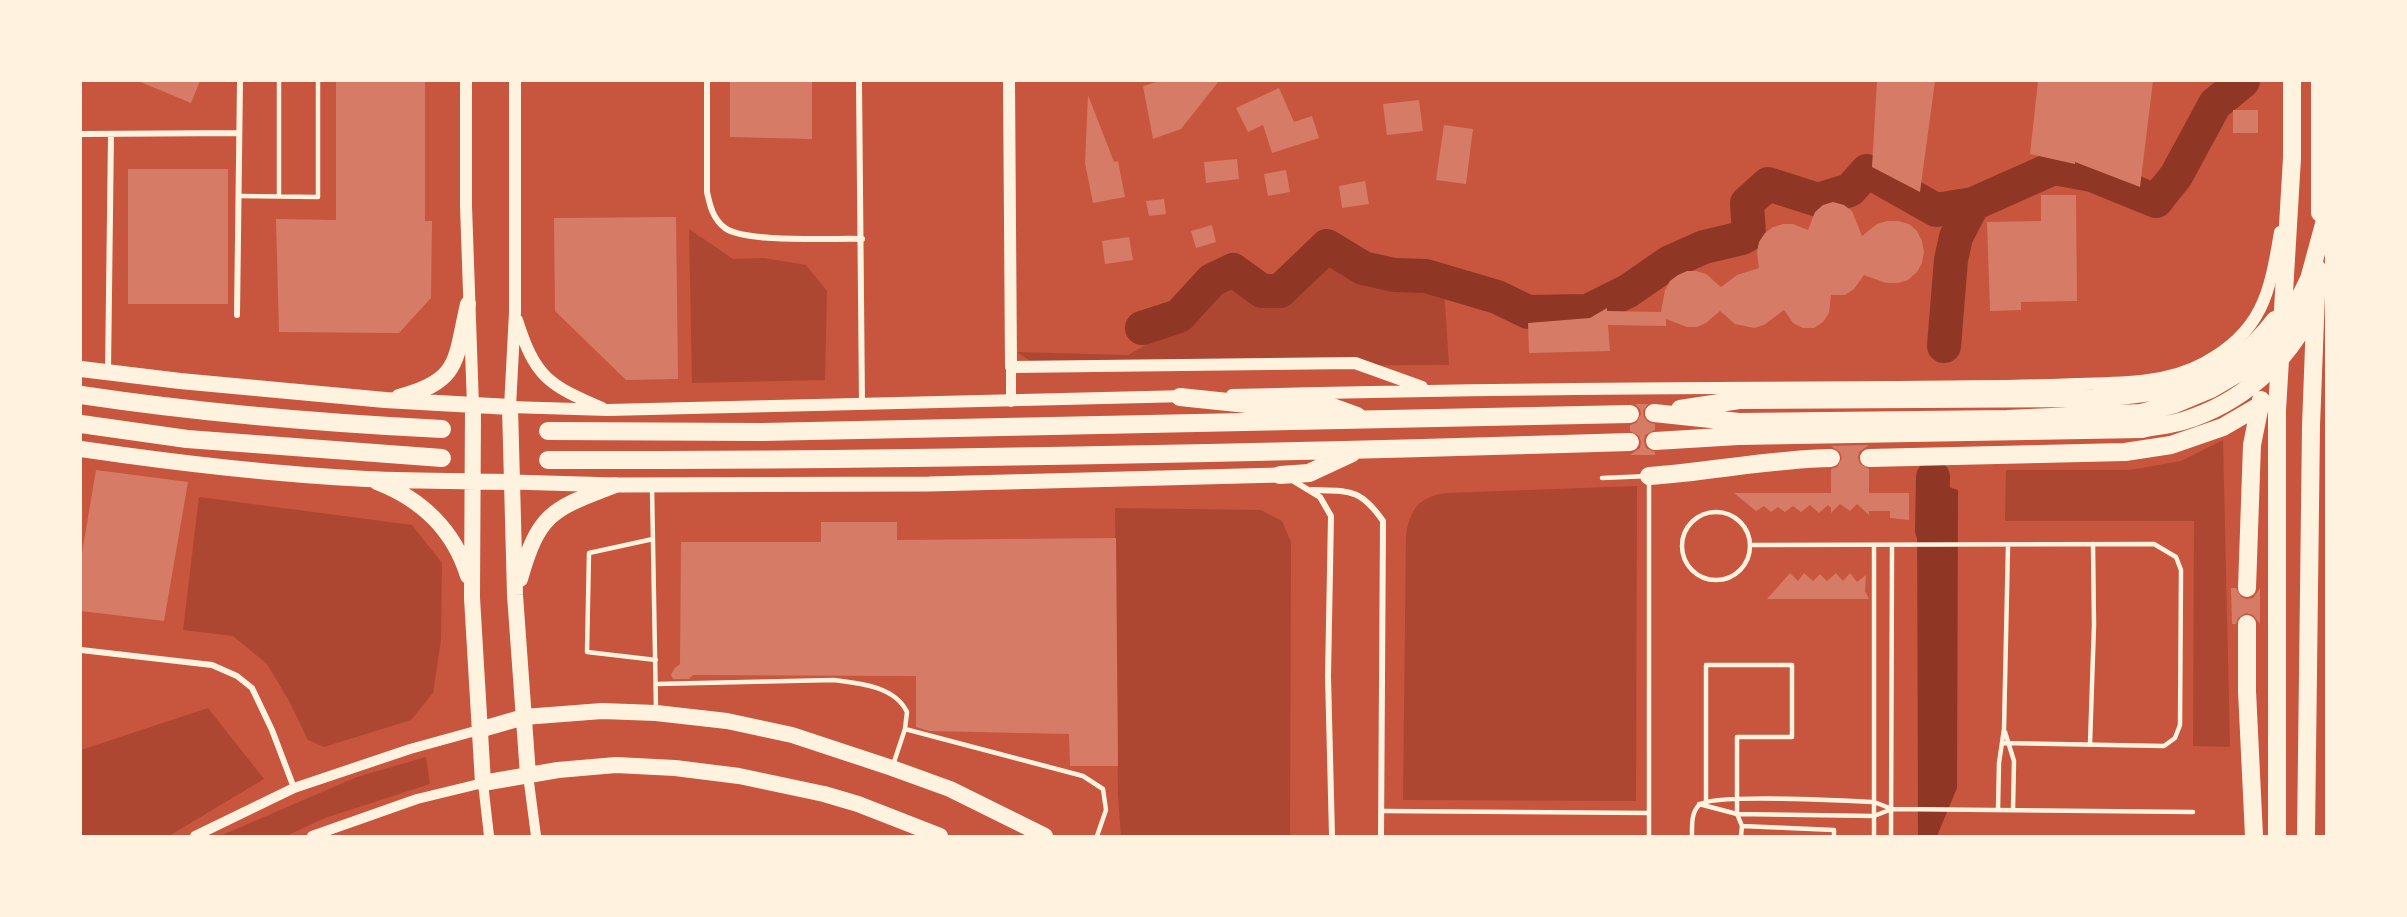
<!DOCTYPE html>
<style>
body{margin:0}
#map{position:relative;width:2407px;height:917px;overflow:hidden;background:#c8553d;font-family:Roboto,sans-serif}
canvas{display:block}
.frame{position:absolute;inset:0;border:82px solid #fff3e0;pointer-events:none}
</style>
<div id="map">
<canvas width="2407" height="917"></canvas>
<div class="frame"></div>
</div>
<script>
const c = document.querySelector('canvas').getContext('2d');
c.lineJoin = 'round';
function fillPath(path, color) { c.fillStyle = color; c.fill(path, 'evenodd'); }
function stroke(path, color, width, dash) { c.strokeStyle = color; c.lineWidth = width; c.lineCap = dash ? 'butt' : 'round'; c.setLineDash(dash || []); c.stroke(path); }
const green = new Path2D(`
 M 689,229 L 733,259 L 764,258 L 806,265 L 827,291 L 825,380 L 692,383 Z
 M 1329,251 L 1364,277 L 1444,288 L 1449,365 L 1039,367 L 1017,352 L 1128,355 L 1179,326 L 1226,277 L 1264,297 L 1287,297 Z
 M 2223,440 L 2230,747 L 2193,746 L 2194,521 L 2005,521 L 2006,470 L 2130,470 L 2181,461 Z
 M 1637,486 L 1636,801 L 1403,800 L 1406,534 C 1411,508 1419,497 1446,493 Z
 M 199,497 L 412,525 L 442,563 L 441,640 L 433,693 L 411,720 L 324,747 L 308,740 L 288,699 L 267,664 L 233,636 L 183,630 Z
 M 1115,508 L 1261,510 L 1282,521 L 1291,542 L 1290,836 L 1121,836 L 1118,795 Z
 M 208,708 L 264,779 L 169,836 L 81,836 L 81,750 Z
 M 426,757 L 430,784 L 325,818 L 286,836 L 220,836 L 357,777 Z`);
const water = new Path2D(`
 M 1933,482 L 1958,490 L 1957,788 L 1937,836 L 1918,836 L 1917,488 Z`);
const river = new Path2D(`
 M 1142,328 L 1179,316 L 1212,280 L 1233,270 L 1262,291 L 1280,291 L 1327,246 L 1363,268 L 1394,275 L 1426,276 L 1497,297 L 1528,312 L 1588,311 L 1628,291 L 1670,262 L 1704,247 L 1742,238 L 1749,234 L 1747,203 L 1768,184 L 1818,200 L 1850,190 L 1867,171 L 1936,210 L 1973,204 L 2054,168 L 2092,175 L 2156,201 L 2176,176 L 2215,104 L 2243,81
 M 1944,346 L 1951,260 L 1956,237 L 1973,204
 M 1932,530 L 1933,477`);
const building = new Path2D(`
 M 138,81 L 200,81 L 191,103 Z
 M 336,81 L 425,81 L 425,221 L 432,221 L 431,298 L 399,333 L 279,332 L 276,219 L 336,220 Z
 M 730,81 L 812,81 L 812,139 L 730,137 Z
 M 1160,81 L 1219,81 L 1181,129 L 1153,139 L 1143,86 Z
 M 1877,81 L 1935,81 L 1920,192 L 1872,167 Z
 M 2038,81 L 2153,81 L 2140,187 L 2075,162 L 2075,164 L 2030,154 Z
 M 1279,88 L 1294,122 L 1312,116 L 1319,138 L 1272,153 L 1263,125 L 1248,132 L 1236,108 Z
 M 1088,95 L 1114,162 L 1118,161 L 1125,197 L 1093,203 L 1085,163 Z
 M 1419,100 L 1423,131 L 1387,135 L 1383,104 Z
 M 2233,110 L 2258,110 L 2258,133 L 2233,133 Z
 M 1444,125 L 1473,129 L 1466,184 L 1436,180 Z
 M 1237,159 L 1239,179 L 1206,183 L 1204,162 Z
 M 128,169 L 228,169 L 228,304 L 128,304 Z
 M 1286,170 L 1290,192 L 1268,196 L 1264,174 Z
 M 1365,181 L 1369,204 L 1342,208 L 1339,186 Z
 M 2041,195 L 2076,195 L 2077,301 L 2021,302 L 2021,310 L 1990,311 L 1987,222 L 2041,221 Z
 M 1164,199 L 1166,214 L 1149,216 L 1146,201 Z
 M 1833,202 L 1844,205 L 1852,211 L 1862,236 L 1877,224 L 1887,221 L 1898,221 L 1909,224 L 1917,231 L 1922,241 L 1924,252 L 1922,263 L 1917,272 L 1908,280 L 1898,283 L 1886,283 L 1864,275 L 1854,289 L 1845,295 L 1831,295 L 1829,313 L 1823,322 L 1814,328 L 1803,328 L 1793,323 L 1784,310 L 1764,325 L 1754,328 L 1735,324 L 1720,311 L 1706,323 L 1697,327 L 1687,327 L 1666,319 L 1666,326 L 1608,325 L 1610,351 L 1529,353 L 1528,323 L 1590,318 L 1607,308 L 1607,311 L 1661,312 L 1665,290 L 1670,281 L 1678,275 L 1687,271 L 1696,271 L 1706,274 L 1721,287 L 1737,275 L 1759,268 L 1757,252 L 1759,242 L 1765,233 L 1773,227 L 1783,224 L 1793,224 L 1808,230 L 1815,212 L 1823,205 Z
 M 676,217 L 678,379 L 626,380 L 555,311 L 554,218 Z
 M 1212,225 L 1216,242 L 1196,248 L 1191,231 Z
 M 1129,237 L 1133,260 L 1105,264 L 1102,241 Z
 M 1635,404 L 1648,404 L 1643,411 L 1644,417 L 1648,422 L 1655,424 L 1655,430 L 1645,435 L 1644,442 L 1646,448 L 1655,452 L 1655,455 L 1630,455 L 1640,448 L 1641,442 L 1639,436 L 1630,431 L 1630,425 L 1636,423 L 1641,414 L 1640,409 Z
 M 1869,445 L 1859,452 L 1858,458 L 1860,464 L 1869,469 L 1869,493 L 1909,493 L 1909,520 L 1890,518 L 1890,511 L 1869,511 L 1869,515 L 1857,504 L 1850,511 L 1840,504 L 1831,513 L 1831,508 L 1828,505 L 1819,513 L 1810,505 L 1801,512 L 1793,506 L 1785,512 L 1778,507 L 1771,512 L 1764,506 L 1756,511 L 1734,493 L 1831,493 L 1831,469 L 1837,467 L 1842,458 L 1840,452 L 1831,446 Z
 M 96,470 L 188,482 L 164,621 L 81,611 L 81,559 Z
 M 821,522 L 897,522 L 897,540 L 1116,538 L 1118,766 L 1070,766 L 1069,734 L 929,731 L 916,727 L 916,676 L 693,675 L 689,679 L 673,679 L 671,675 L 674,669 L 680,664 L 681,542 L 821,542 Z
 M 1790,573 L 1798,581 L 1804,573 L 1813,581 L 1820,574 L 1827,581 L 1836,573 L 1843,581 L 1850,573 L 1857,582 L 1866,575 L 1865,591 L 1869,599 L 1767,599 Z
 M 2231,588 L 2236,588 L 2241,597 L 2247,599 L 2253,598 L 2260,588 L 2260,624 L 2253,615 L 2246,613 L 2238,618 L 2236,624 L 2232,624 Z`);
const service = new Path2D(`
 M 240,196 L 318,197 L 318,81
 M 279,196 L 279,81
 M 1602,478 L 1649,476 L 1649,836
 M 652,487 L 656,710
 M1682 546a34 34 0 1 1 68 0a34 34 0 1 1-68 0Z
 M 653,539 L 589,553 L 587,652 L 656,660
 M 1751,545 L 2154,544 L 2176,557 L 2181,570 L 2180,725 L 2175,738 L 2164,746 L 2002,743
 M 656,684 L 834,680 C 859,683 895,686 907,712 L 905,729 L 893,765
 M 905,729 L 1083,776 L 1103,789 L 1106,810 L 1097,836
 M 2005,732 L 2014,761 L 2013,810
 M 2090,744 L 2094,625 L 2093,544
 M 1699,804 L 1737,814 L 1874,816 L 1892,809 L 2193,812
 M 1706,806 L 1706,665 L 1792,665 L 1792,737 L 1737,737 L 1737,814 L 1742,826
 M 1998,810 L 1999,763 L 2004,729 L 2008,546
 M 1382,811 L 1649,813
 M 1692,836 C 1692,826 1691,813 1699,805 C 1712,793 1849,801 1874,802 L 1892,809
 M 1741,836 L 1742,826 L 1834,830 L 1834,836
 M 1874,836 L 1874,546
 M 1891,836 L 1892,546`);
const minor = new Path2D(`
 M 707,81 L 707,192 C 710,206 713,219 725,228 C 745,243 834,238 862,239
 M 859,81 L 862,404
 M 81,134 L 239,133
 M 237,315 L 240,81
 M 108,372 L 111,134
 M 1292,480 L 1320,497 L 1331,516 L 1328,676 L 1332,836
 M 1312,490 C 1349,491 1360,488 1383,521 L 1381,836
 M 81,650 L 212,665 L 237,676 L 252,688 L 272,730 L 294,788`);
const tertiary = new Path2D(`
 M 1011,367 L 1011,402
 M 528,775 L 536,836
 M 195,836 L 294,788 L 410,749 L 479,730
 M 312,836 L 417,799 L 483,783 L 489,836`);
const secondary = new Path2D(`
 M 466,81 L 466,206 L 473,406
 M 515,81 L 515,312 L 510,407 L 608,410 L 1187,396
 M 1009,81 L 1011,367 L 1355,363 L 1422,387
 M 517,320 C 535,377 548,385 602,408
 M 1232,395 C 1450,389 1669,388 1887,387 C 1950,386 2013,387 2075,384 C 2117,383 2166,384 2204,363 C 2262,332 2270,293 2280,232`);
const primary = new Path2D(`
 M 512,482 L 615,485 L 929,484 L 1280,475`);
const trunk = new Path2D(`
 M 81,369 L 180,381 L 385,400 L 510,407 L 515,595 L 528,775
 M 399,397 C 461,381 455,360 468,304
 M 473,406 L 472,598 L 483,783 L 558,770 L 616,765 L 675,768 L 739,776 L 824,794 L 858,804 L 940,836
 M 81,449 C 176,463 270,474 366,479 C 415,481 463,481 512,482
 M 377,482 C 421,499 454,530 468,576
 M 520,579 C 539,512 553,509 615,485
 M 479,730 L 524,717 L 602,711 L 656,713 L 727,721 L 792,735 L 892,768 L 950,789 L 1045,836`);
const motorway = new Path2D(`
 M 2320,213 L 2320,81
 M 81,395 C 201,413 321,423 442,429
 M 1180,397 L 1247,404 L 1321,403 L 1357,416
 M 1680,409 L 1739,400 L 2094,398 C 2168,393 2228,383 2275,320
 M 1654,413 L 1739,422 L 2007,419 L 2141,413 L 2175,404 L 2211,389 L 2240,372 L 2267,348 L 2289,320 L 2309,279 L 2324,224 L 2326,202
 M 81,424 L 187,439 L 442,458
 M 548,431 L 762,432 L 1630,414
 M 1655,441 L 1738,436 L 2142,429 C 2155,426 2170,425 2183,421 C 2239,404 2288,363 2312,309
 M 1869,458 L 2125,452 L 2171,445 L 2223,427 L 2259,406
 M 548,460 C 909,461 1270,453 1630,442
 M 1280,475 L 1309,473 L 1352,453
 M 1649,476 C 1710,472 1770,459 1831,458
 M 2247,588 L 2252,445 L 2261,400
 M 2247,624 L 2247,691 L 2254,836
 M 2277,836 L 2277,410 L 2292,158 L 2292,81
 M 2306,836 L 2311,426 L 2317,268`);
fillPath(green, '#ae4732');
fillPath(water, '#8f3625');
stroke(river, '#8f3625', 34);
fillPath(building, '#d67c66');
stroke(service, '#fff3e0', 4.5);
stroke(minor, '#fff3e0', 6);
stroke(tertiary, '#fff3e0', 10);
stroke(secondary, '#fff3e0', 12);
stroke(primary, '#fff3e0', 15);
stroke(trunk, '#fff3e0', 16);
stroke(motorway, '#fff3e0', 18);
</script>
